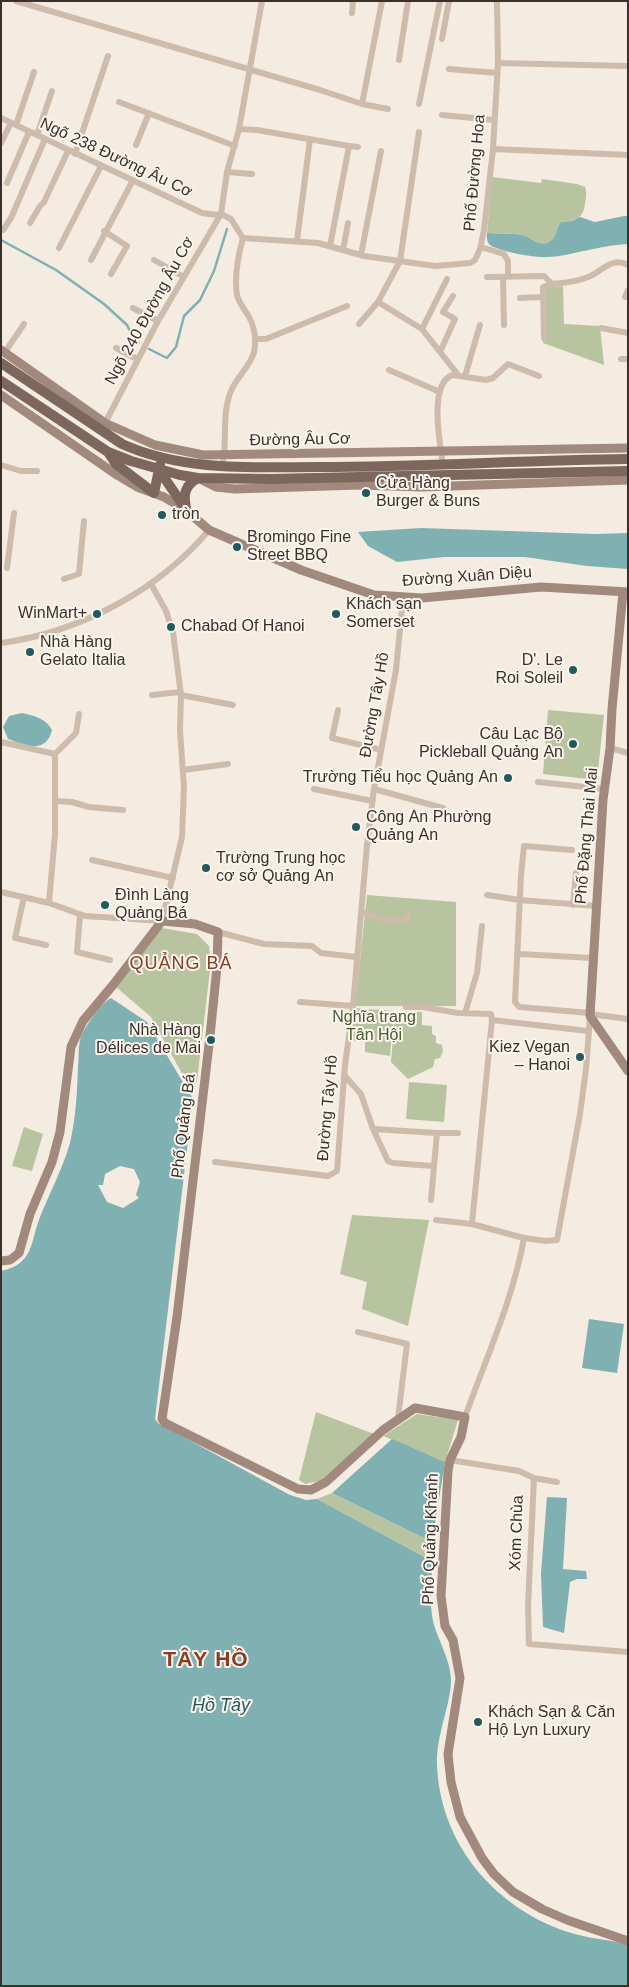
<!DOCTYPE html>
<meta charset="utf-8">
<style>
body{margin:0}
#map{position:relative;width:629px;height:1987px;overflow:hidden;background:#f4ebe1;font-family:Arial,sans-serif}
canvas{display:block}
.frame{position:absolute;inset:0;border:2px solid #3b302b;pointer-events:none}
</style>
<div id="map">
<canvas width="629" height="1987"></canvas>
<div class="frame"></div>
</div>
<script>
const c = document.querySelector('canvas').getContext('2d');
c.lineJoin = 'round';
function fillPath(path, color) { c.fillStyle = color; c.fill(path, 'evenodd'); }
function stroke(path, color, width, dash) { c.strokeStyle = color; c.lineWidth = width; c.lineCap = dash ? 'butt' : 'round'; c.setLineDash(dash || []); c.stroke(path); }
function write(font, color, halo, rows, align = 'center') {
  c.font = font + ' Arial,sans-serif'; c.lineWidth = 4; c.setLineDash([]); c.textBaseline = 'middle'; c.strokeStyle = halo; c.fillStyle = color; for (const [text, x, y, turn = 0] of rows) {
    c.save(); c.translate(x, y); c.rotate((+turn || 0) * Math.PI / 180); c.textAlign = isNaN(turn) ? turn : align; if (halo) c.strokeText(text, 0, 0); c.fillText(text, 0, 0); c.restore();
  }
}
const green = new Path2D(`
 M 492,177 L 541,183 L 542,179 L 577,184 L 585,187 C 587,193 586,198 585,204 C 583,219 575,221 561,222 C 556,228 557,238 549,242 C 539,247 532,238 523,235 C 512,233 499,234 487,233 Z
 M 563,286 L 564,324 L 600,326 L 604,365 L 543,343 L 541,288 Z
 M 548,710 L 604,715 L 597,780 L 543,774 Z
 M 367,895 L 456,902 L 456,1006 L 355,1006 Z
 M 162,928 L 197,934 L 209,946 L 211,962 L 197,1081 L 191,1090 L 151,1017 L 116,987 Z
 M 354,1008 L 394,1011 L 390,1056 L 365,1052 L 365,1042 L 350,1040 Z
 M 395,1012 L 422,1012 L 422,1025 L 432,1026 L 432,1034 L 436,1036 L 436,1043 L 442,1045 L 443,1051 L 440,1058 L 435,1059 L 433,1067 L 408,1079 L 391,1062 Z
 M 409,1082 L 447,1085 L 444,1122 L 406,1119 Z
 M 24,1127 L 43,1134 L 32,1171 L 12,1166 Z
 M 352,1215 L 429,1220 L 408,1326 L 362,1309 L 367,1282 L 340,1274 Z
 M 316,1412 L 374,1434 L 320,1481 L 305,1484 L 299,1480 Z
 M 417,1414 L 458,1420 L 445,1462 L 383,1436 Z
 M 332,1493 L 432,1542 L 432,1561 L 317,1499 Z`);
const water = new Path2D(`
 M 624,216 L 628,216 L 628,244 C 604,245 583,252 559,256 C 541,259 520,255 502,250 C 491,246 486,246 487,233 C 499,234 512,233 523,235 C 532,238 539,247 549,242 C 557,238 556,228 561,222 L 572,221 L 580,217 L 595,222 Z
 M 421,528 L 596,534 L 628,533 L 628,569 L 587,566 L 525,557 L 444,557 L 397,562 L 368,546 L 358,532 Z
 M 22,713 C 34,716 46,718 52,730 C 46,754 26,746 8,739 L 3,727 L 9,716 Z
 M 111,998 L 147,1022 L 193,1099 L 155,1419 L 158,1423 L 290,1495 L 306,1500 L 317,1499 L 432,1561 C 432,1580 429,1602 433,1621 C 438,1641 452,1662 451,1683 C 449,1710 436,1736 437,1765 C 440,1844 495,1908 568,1932 C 585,1938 609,1940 628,1944 L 628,1986 L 1,1986 L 1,1271 C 34,1264 30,1243 40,1217 C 50,1192 63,1168 70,1143 C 76,1118 77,1092 78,1067 C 79,1058 78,1049 80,1040 C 82,1030 102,1002 111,998 Z
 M 589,1319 L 624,1324 L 617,1373 L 582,1368 Z
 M 392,1439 L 445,1462 L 432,1542 L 332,1493 Z
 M 547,1497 L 567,1498 L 563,1569 L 586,1571 L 587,1579 L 577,1579 L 570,1582 L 564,1633 L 543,1627 L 541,1573 Z`);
const pier = new Path2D(`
 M 120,1166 L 134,1169 L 140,1182 L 136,1195 L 139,1198 L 123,1208 L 107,1202 L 98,1185 L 103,1185 L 105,1174 Z`);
const stream = new Path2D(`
 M 1,240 L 56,270 L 104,304 L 127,325 L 134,339 L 139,343
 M 149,349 L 167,358 L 176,347 L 184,316 L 200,300 L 214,271 L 227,229`);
const street = new Path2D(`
 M 16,1 L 320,90 L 362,104 L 388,109
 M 352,13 L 353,1
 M 442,39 L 449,1
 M 399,60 L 408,1
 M 498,63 L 628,66
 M 449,69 L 497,73
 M 119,102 L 235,146
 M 362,104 L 382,1
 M 419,104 L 440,1
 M 442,115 L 494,120
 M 1,118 L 202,213 L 217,215 L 221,214 L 231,219 L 243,238 C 238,256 234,277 237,295 C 239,303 244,309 248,315 C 253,323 256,335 255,345 C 255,362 237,376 231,391 C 221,415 228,443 222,467
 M 16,125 L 34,72
 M 239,129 L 257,130 L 349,146 L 330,246
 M 37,135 L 52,91
 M 1,143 L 11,123
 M 136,145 L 149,113
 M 349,146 L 358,147
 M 493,149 L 628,155
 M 75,154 L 108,56
 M 227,172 L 252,174
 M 7,183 L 29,132
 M 30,223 L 40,206 L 44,202 L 68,151
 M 3,230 L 11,218 L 45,139
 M 104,231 L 127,246 L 111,274
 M 243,238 L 318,243 L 364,256 L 435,266 L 470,263 L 475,260 L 480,249 L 484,230 L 493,149 L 498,63 L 497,1
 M 297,241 L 310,139
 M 481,247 L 504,254 L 508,261 L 508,276
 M 59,248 L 101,166
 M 343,250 L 348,223
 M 361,255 L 381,151
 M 91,260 L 132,182
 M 154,260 L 184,277
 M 487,277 L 544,276 L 552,284 C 563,283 577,282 588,277 C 602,272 611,256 628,265
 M 503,277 L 504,325
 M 625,297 L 628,290
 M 520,298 L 543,297
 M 378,302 L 422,329 L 459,376
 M 133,308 L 158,321
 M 359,324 L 378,302 L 400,261 L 419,132
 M 601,328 L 628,333
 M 422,329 L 447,279
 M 544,338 L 543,287 L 552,284
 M 255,339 L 266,339 L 347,306
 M 116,348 L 137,359
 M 5,352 L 24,324
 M 440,352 L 455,319 L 443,312 L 453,296
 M 621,359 L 628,359
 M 389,370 L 440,392
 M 465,376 L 480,325
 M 105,423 L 158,321 L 221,214 L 227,172 L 239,129 L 262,1
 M 443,464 C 440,445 428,382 453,375 L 486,380 L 493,378 L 508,364 L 539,376
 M 1,465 L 21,471 L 37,471
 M 7,568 L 14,513
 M 64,579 L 79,574 L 84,521
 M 1,643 C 80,632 158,591 209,530
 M 152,695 L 180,692
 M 181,695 L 233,705
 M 338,710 L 332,738 L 381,750
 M 1,742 L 55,754 L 76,733 L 79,714
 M 610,748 L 628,753
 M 183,770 L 228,764
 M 538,782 L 604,789
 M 314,789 L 372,801
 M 374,789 L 443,808
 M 55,801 L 72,802 L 89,807 L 123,810
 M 572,850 L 524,846 L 521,875 L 515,1002 L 519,1007 L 590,1013
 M 92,860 L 173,878
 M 1,892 L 49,903 L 85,916 L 162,921 L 182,837 L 184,788 L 180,730 L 181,695 L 173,632 L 166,611 L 151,584
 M 487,895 L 520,900 L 596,906
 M 24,897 L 15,938 L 46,945
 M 49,903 L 55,834 L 55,754
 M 573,905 L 576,873
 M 361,912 L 383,919 L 403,921 L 406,920 L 408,914
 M 80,915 L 77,952 L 110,960
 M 218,932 L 264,944 L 312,946 L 321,953 L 356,957
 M 519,954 L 593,958
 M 300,1002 L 353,1006
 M 406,1007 L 423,1007 L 458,1013 L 491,1014 L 492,1020 L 588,1031
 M 465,1013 L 477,973 L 482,926
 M 590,1014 L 628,1019
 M 344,1075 L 361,1094 L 373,1129 L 388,1161 L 393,1163 L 433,1166
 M 373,1129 L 437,1133 L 431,1200
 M 437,1133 L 458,1133
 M 215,1162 L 328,1176 L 337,1171 L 345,1065 L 353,1006 L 367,845 L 374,789 L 396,670 L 403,598
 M 436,1220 L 472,1224 L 524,1238
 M 472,1224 L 492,1020
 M 358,1332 L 407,1344 L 398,1418
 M 465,1417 C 486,1358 513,1300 524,1238 L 546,1241 L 557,1240 L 580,1114 L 586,1069 L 590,1016
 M 450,1460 L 519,1471 L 534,1478 L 557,1482
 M 534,1478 L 528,1606 L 529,1644 L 628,1652`);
const secondary = new Path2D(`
 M 1,350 L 105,423 L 155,445 L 203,455 L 628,448
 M 1,395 L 117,475 L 137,487 L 164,497 L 187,511 L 209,530 L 301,570 L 374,595 L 422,598 L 541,587 L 628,592
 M 198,478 L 216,487 L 235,489 L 359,485 L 421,487 L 628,480
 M 623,592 L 612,709 L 610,748 L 603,800 L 590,1016 L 628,1071
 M 1,1261 L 10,1260 L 19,1253 L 30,1214 L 52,1162 L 60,1132 L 71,1047 L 83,1021 L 113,985 L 162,921 L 195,924 L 218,932 L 217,967 L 210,1036 L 177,1317 L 162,1419 L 165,1423 L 298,1489 L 311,1490 L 326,1482 L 383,1430 L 415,1408 L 465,1417 L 461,1437 L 450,1460 L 448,1471 L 441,1596 L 445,1626 L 453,1640 L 460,1678 L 448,1754 L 451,1782 L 460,1817 L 482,1858 L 494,1874 L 513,1892 L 542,1909 L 567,1920 L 628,1941`);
const primary = new Path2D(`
 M 1,363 L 122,444 C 184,472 255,467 320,467 C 423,467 525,460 628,459
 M 1,381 L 108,452 L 131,461 L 180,475 L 198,478 L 271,479 L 628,471
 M 108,452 L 116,464 L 154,493 L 160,465
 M 159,470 L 187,511
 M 186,508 C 183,494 185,485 198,478`);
const markers = [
 [366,493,5,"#1f5a5e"],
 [162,515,5,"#1f5a5e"],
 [237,547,5,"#1f5a5e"],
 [97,614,5,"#1f5a5e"],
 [336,614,5,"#1f5a5e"],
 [171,627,5,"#1f5a5e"],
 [30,652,5,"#1f5a5e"],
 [573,670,5,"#1f5a5e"],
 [573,744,5,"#1f5a5e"],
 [508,778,5,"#1f5a5e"],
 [356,827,5,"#1f5a5e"],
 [206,868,5,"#1f5a5e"],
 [105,905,5,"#1f5a5e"],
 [211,1040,5,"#1f5a5e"],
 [580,1057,5,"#1f5a5e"],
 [478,1722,5,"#1f5a5e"]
];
const streetNames = [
 ["Ngõ 238 Đường Âu Cơ",116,158,25],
 ["Phố Đường Hoa",475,173,-85],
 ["Ngõ 240 Đường Âu Cơ",150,311,-61],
 ["Đường Âu Cơ",300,440,-1],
 ["Đường Xuân Diệu",467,577,-4],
 ["Đường Tây Hồ",375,705,-80],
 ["Phố Đặng Thai Mai",587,836,-85],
 ["Đường Tây Hồ",328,1108,-85],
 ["Phố Quảng Bá",184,1126,-83],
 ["Xóm Chùa",517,1533,-88],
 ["Phố Quảng Khánh",431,1539,-88]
];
const poiNames = [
 ["Cửa Hàng",376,484],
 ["Burger & Buns",376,502],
 ["tròn",172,515],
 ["Bromingo Fine",247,538],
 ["Street BBQ",247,556],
 ["Khách sạn",346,605],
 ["Somerset",346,623],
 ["WinMart+",87,614,"right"],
 ["Chabad Of Hanoi",181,627],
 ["Nhà Hàng",40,643],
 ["Gelato Italia",40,661],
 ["D'. Le",563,661,"right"],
 ["Roi Soleil",563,679,"right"],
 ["Câu Lạc Bộ",563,735,"right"],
 ["Pickleball Quảng An",563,753,"right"],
 ["Trường Tiểu học Quảng An",498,778,"right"],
 ["Công An Phường",366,818],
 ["Quảng An",366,836],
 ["Trường Trung học",216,859],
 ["cơ sở Quảng An",216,877],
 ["Đình Làng",115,896],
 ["Quảng Bá",115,914],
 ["Nhà Hàng",201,1031,"right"],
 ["Délices de Mai",201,1049,"right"],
 ["Kiez Vegan",570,1048,"right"],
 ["– Hanoi",570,1066,"right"],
 ["Khách Sạn & Căn",488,1713],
 ["Hộ Lyn Luxury",488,1731]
];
const parkNames = [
 ["Nghĩa trang",374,1018],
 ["Tân Hội",374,1036]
];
const neighbourhoodNames = [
 ["QUẢNG BÁ",181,964]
];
const waterNames = [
 ["Hồ Tây",221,1706]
];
const districtNames = [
 ["TÂY HỒ",206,1660]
];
fillPath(green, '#b8c4a0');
fillPath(water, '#7fb0b2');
fillPath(pier, '#f4ebe1');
stroke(stream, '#7fb0b2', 2.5);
stroke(street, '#cdbbac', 6);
stroke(secondary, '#a18a7d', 9);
stroke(primary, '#7d675c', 10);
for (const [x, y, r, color] of markers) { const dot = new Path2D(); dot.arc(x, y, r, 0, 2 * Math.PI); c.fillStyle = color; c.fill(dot); stroke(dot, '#fbf5ee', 2); }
write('16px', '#3b302b', '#fbf5ee', streetNames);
write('16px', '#3b302b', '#fbf5ee', poiNames, 'left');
write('16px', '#4a5a2e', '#fbf5ee', parkNames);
c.letterSpacing = '1px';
write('18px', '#8c3b22', '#fbf5ee', neighbourhoodNames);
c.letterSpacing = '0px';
write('italic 18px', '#1f5a5e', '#fbf5ee', waterNames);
c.letterSpacing = '1px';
write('bold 21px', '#8c3b22', '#fbf5ee', districtNames);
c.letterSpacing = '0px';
</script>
